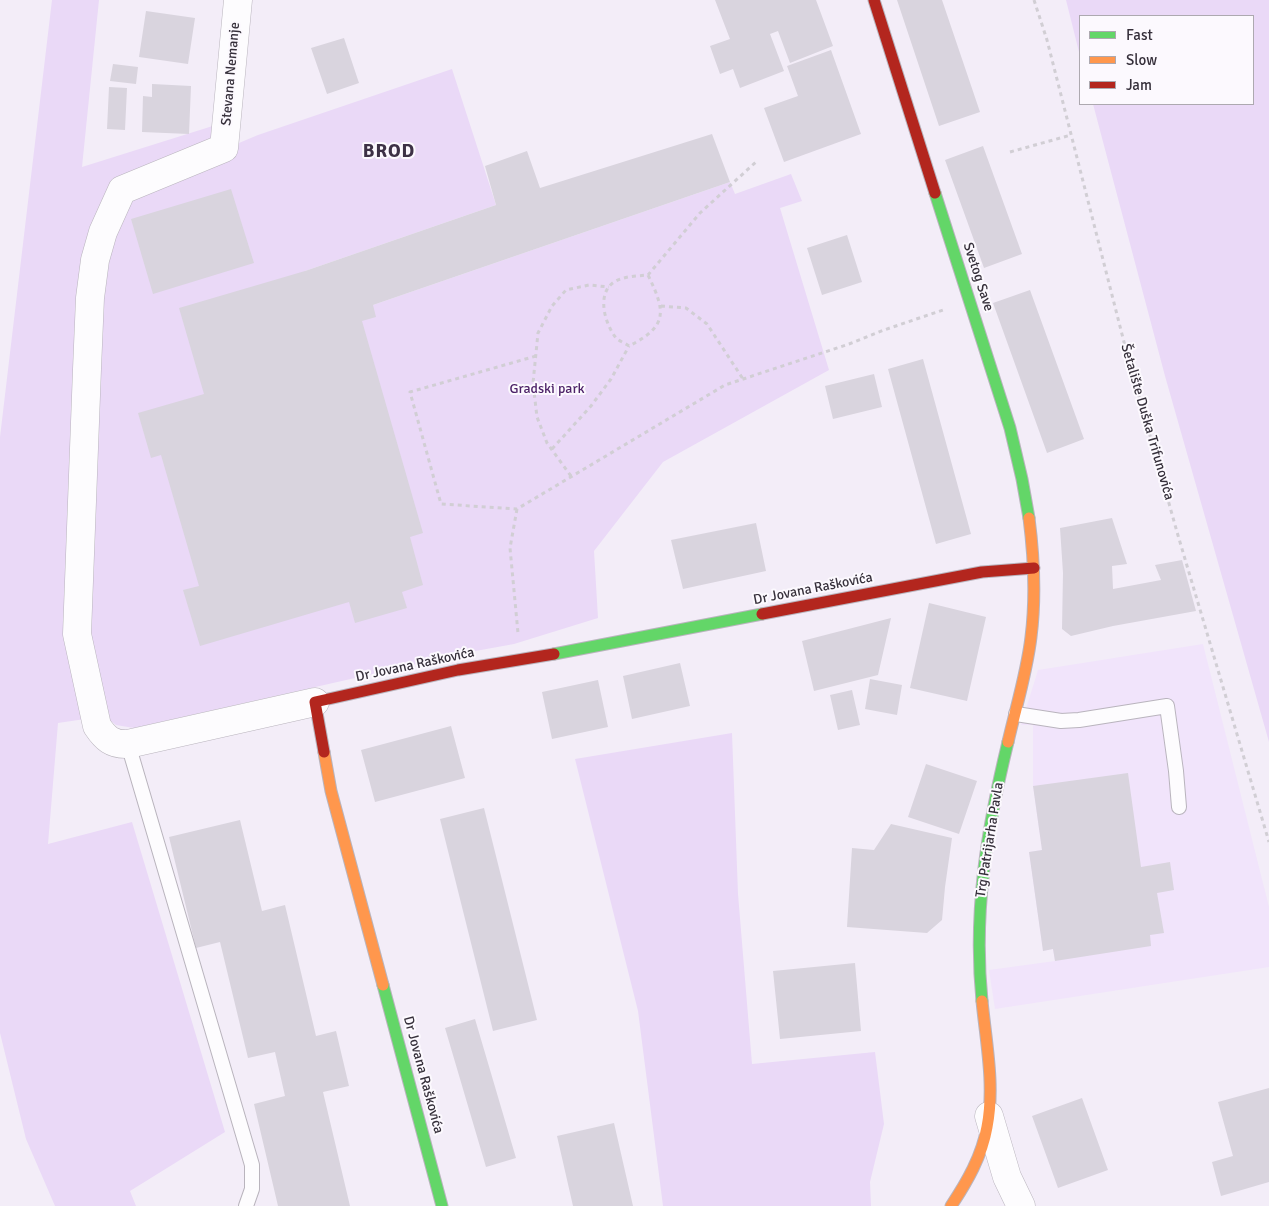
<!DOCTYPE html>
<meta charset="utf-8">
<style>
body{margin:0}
#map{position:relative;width:1269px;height:1206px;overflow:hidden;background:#f3edf8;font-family:Signika,sans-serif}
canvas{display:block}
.legend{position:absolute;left:1079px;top:15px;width:175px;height:90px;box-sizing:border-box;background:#fcf9fe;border:1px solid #ada9b0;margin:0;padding:6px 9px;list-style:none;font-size:15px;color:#36303b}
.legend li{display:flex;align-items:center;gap:10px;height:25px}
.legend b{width:25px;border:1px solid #ada9b0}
</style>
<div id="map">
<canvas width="1269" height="1206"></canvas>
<ul class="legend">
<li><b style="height:6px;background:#63d668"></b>Fast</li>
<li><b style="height:6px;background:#ff974d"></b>Slow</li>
<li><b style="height:6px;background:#b3261e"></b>Jam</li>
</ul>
</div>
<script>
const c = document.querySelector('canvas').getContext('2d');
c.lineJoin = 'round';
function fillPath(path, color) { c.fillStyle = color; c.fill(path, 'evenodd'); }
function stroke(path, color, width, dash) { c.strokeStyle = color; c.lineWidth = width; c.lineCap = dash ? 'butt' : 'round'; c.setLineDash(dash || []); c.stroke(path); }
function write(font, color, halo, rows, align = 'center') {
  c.font = font + ' Signika,sans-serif'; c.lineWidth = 4; c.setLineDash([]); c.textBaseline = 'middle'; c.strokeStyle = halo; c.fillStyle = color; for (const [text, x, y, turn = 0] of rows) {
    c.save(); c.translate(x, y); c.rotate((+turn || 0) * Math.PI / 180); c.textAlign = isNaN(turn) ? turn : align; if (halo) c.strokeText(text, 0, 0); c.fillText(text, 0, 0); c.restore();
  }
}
const built = new Path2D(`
 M 1203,644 L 1269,907 L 1269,967 L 995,1009 L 989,970 L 1055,961 L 1053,949 L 1043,951 L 1029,852 L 1042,850 L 1033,786 L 1033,725 L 1021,725 L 1038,670 Z`);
const green = new Path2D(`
 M 52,0 L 99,0 L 82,167 L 235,119 L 239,143 L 258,135 L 452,69 L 496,205 L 305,271 L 373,305 L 730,182 L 735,194 L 791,174 L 802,201 L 780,208 L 829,370 L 663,462 L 594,551 L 598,618 L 514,644 L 470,652 L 134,728 L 116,725 L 105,716 L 58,723 L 48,844 L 132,822 L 225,1132 L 130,1191 L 136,1206 L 55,1206 L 26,1139 L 0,1033 L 0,437 Z
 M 1066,0 L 1269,0 L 1269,742 L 1165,376 L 1093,104 L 1253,104 L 1253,16 L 1080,16 L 1080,56 Z
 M 732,733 L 738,894 L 752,1064 L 875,1052 L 884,1124 L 870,1182 L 871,1206 L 663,1206 L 638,1011 L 575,759 Z`);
const building = new Path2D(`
 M 715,0 L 816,0 L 833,46 L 790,63 L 778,31 L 770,34 L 784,71 L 740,88 L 733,69 L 720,74 L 710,46 L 730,39 Z
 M 897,0 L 942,0 L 980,112 L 939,126 Z
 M 146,11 L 195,18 L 188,64 L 139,57 Z
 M 344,38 L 359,83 L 327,94 L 311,48 Z
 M 831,50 L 861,134 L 784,162 L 764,108 L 798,96 L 787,66 Z
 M 113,64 L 138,67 L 136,84 L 110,81 Z
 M 152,84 L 191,86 L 189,134 L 142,132 L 143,96 L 152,97 Z
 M 109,87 L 127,88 L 125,130 L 107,129 Z
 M 712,134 L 730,182 L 373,305 L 376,317 L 362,321 L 423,533 L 410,537 L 423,585 L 402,592 L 407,608 L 355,623 L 349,602 L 200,646 L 183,590 L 199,586 L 161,455 L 151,458 L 138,413 L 204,394 L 179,308 L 305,271 L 496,205 L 485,166 L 527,151 L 540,188 Z
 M 983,146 L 1022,254 L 984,268 L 945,160 Z
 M 231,189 L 254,263 L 153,294 L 131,219 Z
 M 847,235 L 862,282 L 822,295 L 807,248 Z
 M 1030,290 L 1084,439 L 1047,453 L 993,303 Z
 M 923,359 L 971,534 L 936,544 L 888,369 Z
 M 874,374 L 882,407 L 833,419 L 825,386 Z
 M 1112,518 L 1127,564 L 1112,566 L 1113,589 L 1161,580 L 1155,565 L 1182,560 L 1196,611 L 1113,626 L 1071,636 L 1062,629 L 1063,573 L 1060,528 Z
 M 756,523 L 766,571 L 683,589 L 671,540 Z
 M 929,603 L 986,617 L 967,701 L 910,688 Z
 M 891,618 L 878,675 L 814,691 L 802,641 Z
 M 680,663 L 690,706 L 632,719 L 623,676 Z
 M 870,679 L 902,685 L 897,715 L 865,709 Z
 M 598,680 L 608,727 L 552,739 L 542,692 Z
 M 852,690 L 860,725 L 838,730 L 830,695 Z
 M 451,726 L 465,778 L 375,802 L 361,750 Z
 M 926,764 L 977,781 L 959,834 L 908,817 Z
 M 1128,773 L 1141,867 L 1170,862 L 1174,890 L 1157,893 L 1164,933 L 1150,935 L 1151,946 L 1055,961 L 1053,949 L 1043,951 L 1029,852 L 1042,850 L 1033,786 Z
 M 484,808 L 537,1020 L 493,1031 L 440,819 Z
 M 240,820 L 262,911 L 285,905 L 316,1036 L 336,1031 L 349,1086 L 323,1092 L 350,1206 L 278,1206 L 254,1104 L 285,1096 L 275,1052 L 248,1058 L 220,942 L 196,948 L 169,837 Z
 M 891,824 L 952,838 L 945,887 L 942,920 L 927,933 L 847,927 L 852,848 L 874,850 Z
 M 855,963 L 861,1031 L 780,1039 L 773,971 Z
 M 475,1019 L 516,1158 L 486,1167 L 445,1028 Z
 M 1269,1088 L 1269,1182 L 1221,1196 L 1212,1162 L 1233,1156 L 1218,1102 Z
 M 1082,1098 L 1108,1170 L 1058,1188 L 1032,1116 Z
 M 614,1123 L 633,1206 L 573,1206 L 557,1136 Z`);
const path = new Path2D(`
 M 1034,0 L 1047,40 L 1125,346 L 1177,532 L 1269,842
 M 1010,152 L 1071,135
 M 648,275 C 666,312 668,326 629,346 C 625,343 619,341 616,338 C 605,324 596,294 614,282 C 624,276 637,276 648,275 L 700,213 L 757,161
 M 661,306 L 686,308 L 707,324 L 743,379
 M 536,356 L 410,392 L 441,504 L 517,509 L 725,385 L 849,344 L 884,330 L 943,310
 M 552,449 L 591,406 L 611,379 L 629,346
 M 571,476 L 547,443 L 537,417 L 533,383 L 538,333 L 552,306 L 566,290 L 589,285 L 609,287
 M 517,509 L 510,548 L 518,633`);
const lane = new Path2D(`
 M 1016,714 L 1061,721 L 1079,720 L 1167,706 L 1176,771 L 1179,807
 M 128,744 L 252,1165 L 252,1189 L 246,1206`);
const street = new Path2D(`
 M 238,0 L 224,148 L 122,190 L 103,232 L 95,260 L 90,298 L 87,369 L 77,634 L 97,726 C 105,738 112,745 128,744 L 315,702
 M 989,1116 L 1007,1177 L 1021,1206`);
const fast = new Path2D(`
 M 935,193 L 1010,428 L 1022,479 L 1029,518
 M 554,654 L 762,614
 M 383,985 L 442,1206
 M 982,1001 C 973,912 987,828 1008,742`);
const slow = new Path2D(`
 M 1008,742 C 1016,707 1027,672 1031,637 C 1036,597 1034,557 1029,518
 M 324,752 L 331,791 L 383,985
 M 951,1206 C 967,1182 982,1156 987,1127 C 995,1086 986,1042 982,1001`);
const jam = new Path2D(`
 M 874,0 L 935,193
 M 762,614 L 982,572 L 1034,568
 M 324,752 L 315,702 L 458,670 L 554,654`);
const streetNames = [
 ["Stevana Nemanje",231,74,-85],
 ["Svetog Save",978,277,72],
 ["Šetalište Duška Trifunovića",1147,422,74],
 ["Dr Jovana Raškovića",813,589,-11],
 ["Dr Jovana Raškovića",415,665,-12],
 ["Trg Patrijarha Pavla",990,840,-81],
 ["Dr Jovana Raškovića",423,1075,75]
];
const parkNames = [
 ["Gradski park",547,389]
];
const districtNames = [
 ["BROD",389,152]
];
fillPath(built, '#f1e4fb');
fillPath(green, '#ead9f7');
fillPath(building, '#d9d4de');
stroke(lane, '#b9b4bd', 16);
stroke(street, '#b9b4bd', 29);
stroke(fast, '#b9b4bd', 13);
stroke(slow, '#b9b4bd', 13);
stroke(jam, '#b9b4bd', 13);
stroke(path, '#d1ced4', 3, [4, 4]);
stroke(lane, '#fdfcfe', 14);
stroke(street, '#fdfcfe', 28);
stroke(fast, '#63d668', 11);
stroke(slow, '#ff974d', 11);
stroke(jam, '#b3261e', 11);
write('14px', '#36303b', '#fcf9fe', streetNames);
write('14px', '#4d2268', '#fcf9fe', parkNames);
c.letterSpacing = '1px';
write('bold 19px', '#3d3146', '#fcf9fe', districtNames);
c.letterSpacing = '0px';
</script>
